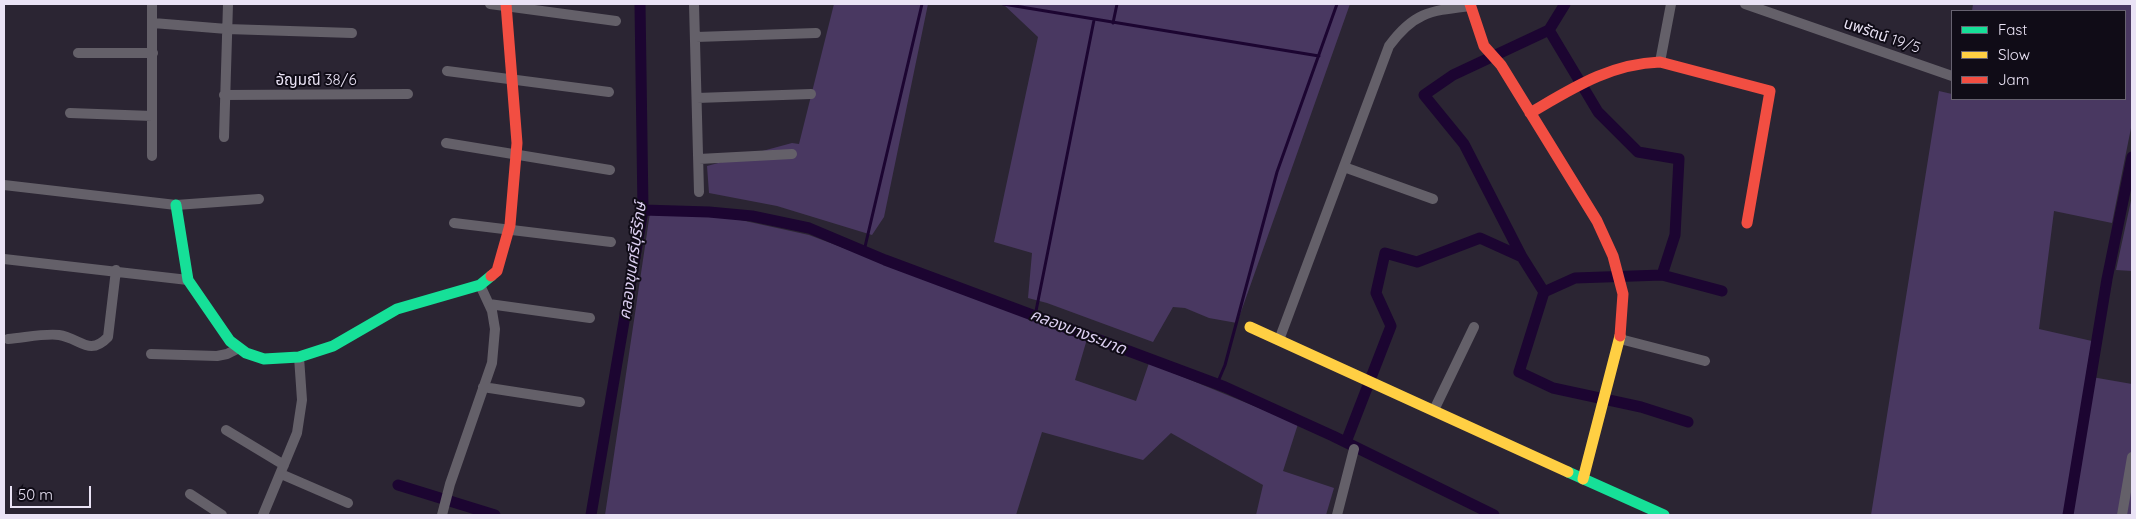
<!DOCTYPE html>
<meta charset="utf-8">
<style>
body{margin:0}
#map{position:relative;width:2136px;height:519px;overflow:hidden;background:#2b2533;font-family:Quicksand,sans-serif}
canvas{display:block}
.frame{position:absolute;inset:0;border:5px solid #eae3f5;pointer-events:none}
.legend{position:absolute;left:1951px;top:10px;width:175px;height:90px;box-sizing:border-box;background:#100c17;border:1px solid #676270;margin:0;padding:6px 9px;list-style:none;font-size:15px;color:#eae3f5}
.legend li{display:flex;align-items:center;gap:10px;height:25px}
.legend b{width:25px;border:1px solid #676270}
.scale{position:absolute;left:10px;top:486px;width:81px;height:22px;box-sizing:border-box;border:2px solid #eae3f5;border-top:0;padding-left:6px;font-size:15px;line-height:18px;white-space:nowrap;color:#eae3f5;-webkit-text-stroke:4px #100c17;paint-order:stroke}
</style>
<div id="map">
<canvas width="2136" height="519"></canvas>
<div class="frame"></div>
<ul class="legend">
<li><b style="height:6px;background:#16e098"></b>Fast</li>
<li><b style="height:6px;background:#ffcf43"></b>Slow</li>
<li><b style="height:6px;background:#f24e42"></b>Jam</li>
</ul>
<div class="scale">50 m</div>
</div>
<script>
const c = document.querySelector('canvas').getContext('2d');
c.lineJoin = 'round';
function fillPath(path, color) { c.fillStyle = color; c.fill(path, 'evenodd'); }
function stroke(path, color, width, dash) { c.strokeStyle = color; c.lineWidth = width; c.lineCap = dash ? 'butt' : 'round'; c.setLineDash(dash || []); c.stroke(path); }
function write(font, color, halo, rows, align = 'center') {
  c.font = font + ' Quicksand,"Noto Sans Thai",sans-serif'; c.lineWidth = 4; c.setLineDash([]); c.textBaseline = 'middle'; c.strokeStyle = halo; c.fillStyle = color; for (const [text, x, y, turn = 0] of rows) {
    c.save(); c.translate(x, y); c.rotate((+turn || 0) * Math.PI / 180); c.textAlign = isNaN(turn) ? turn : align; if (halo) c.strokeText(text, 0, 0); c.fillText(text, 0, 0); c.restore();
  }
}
const green = new Path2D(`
 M 834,4 L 928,4 L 884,217 L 872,235 L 777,206 L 709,193 L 707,166 L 792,143 L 799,144 Z
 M 1003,4 L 1350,4 L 1237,323 L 1209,318 L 1185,308 L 1173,307 L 1153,342 L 1047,303 L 1028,298 L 1032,253 L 994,242 L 1038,37 Z
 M 1973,4 L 2132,4 L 2132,123 L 2112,223 L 2054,211 L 2039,329 L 2092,341 L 2086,376 L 2132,384 L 2132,515 L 1871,515 L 1939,91 L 1952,94 L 1952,99 L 2125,99 L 2125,11 L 1972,11 Z
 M 2132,196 L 2132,271 L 2116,270 Z
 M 651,206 L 736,219 L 809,235 L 1087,339 L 1075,380 L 1136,401 L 1149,363 L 1298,424 L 1283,471 L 1334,488 L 1326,515 L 1256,515 L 1263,485 L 1171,433 L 1143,460 L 1042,432 L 1016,515 L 605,515 Z`);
const stream = new Path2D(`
 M 1003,4 L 1319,56
 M 1113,23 L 1117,4
 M 864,251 L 922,4
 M 1035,316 L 1094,20
 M 1217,384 L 1225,365 L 1277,172 L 1337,4`);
const canal = new Path2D(`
 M 1549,30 L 1598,112 L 1638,152 L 1679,159 L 1675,235 L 1662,275 L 1722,291
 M 643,210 L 709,212 L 752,216 L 809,228 L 885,260 L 1225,387 L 1333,436 L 1494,515
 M 1522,257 L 1464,144 L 1424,95 L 1453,75 L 1549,30 L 1565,4
 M 1544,292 L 1575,278 L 1662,275
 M 1346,442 L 1391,326 L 1376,293 L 1385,253 L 1417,262 L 1480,238 L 1522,257 L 1544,292 L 1519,372 L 1553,388 L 1641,407 L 1688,422
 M 398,485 L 495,515
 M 591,515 L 643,210 L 640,4
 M 2068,515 L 2107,279 L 2132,157`);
const street = new Path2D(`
 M 490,4 L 616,21
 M 694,4 L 699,192
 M 1745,4 L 1952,76
 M 153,23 L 227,29 L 352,33
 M 696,37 L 816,33
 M 78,53 L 153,53
 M 1660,62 L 1671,4
 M 447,71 L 609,92
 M 224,95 L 408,94
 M 697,98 L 811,94
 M 70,113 L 152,116
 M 224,137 L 228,4
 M 446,143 L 610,170
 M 152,156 L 152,4
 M 699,159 L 792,154
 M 1344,167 L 1433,199
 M 4,185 L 176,205 L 259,199
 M 454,223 L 611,242
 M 4,259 L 188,280
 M 489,304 L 590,318
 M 8,339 C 23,338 45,333 59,335 C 80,338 89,357 108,337 L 116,270
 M 1620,339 L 1705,361
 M 1279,340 L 1389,46 C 1414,12 1430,11 1470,6
 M 151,354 L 217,356 L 227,354 L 239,348
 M 483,387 L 580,402
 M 1434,410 L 1474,327
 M 226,430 L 284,465
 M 281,474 L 348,503
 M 190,494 L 222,515
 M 263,515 L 297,433 L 302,400 L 299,357
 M 442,515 L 450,484 L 492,363 L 495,329 L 492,311 L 480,285
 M 1337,515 L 1354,449
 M 2122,515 L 2132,457`);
const fast = new Path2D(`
 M 176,205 L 188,280 L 230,341 L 246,353 L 264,359 L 299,357 L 333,346 L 397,309 L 480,285 L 491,276
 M 1568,472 L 1664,515`);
const slow = new Path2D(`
 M 1250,327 L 1568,472
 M 1583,479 L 1620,336`);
const jam = new Path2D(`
 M 1470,4 L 1484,46 L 1501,65 L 1597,221 L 1613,256 L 1623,294 L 1620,336
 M 1530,113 C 1573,88 1609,64 1660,62 L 1770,91 L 1747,223
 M 491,276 L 497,271 L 510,225 L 517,143 L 506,4`);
const streetNames = [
 ["นพรัตน์ 19/5",1882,36,19],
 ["อัญมณี 38/6",316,80]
];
const waterNames = [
 ["คลองขุนศรีบุรีรักษ์",633,261,-82],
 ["คลองบางระมาด",1078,332,21]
];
fillPath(green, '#493861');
stroke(stream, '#1c0531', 3);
stroke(canal, '#1c0531', 11);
stroke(street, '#646069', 10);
stroke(fast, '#16e098', 11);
stroke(slow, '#ffcf43', 11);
stroke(jam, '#f24e42', 11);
write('15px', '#eae3f5', '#100c17', streetNames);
write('italic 16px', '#ddd0f2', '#100c17', waterNames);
</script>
